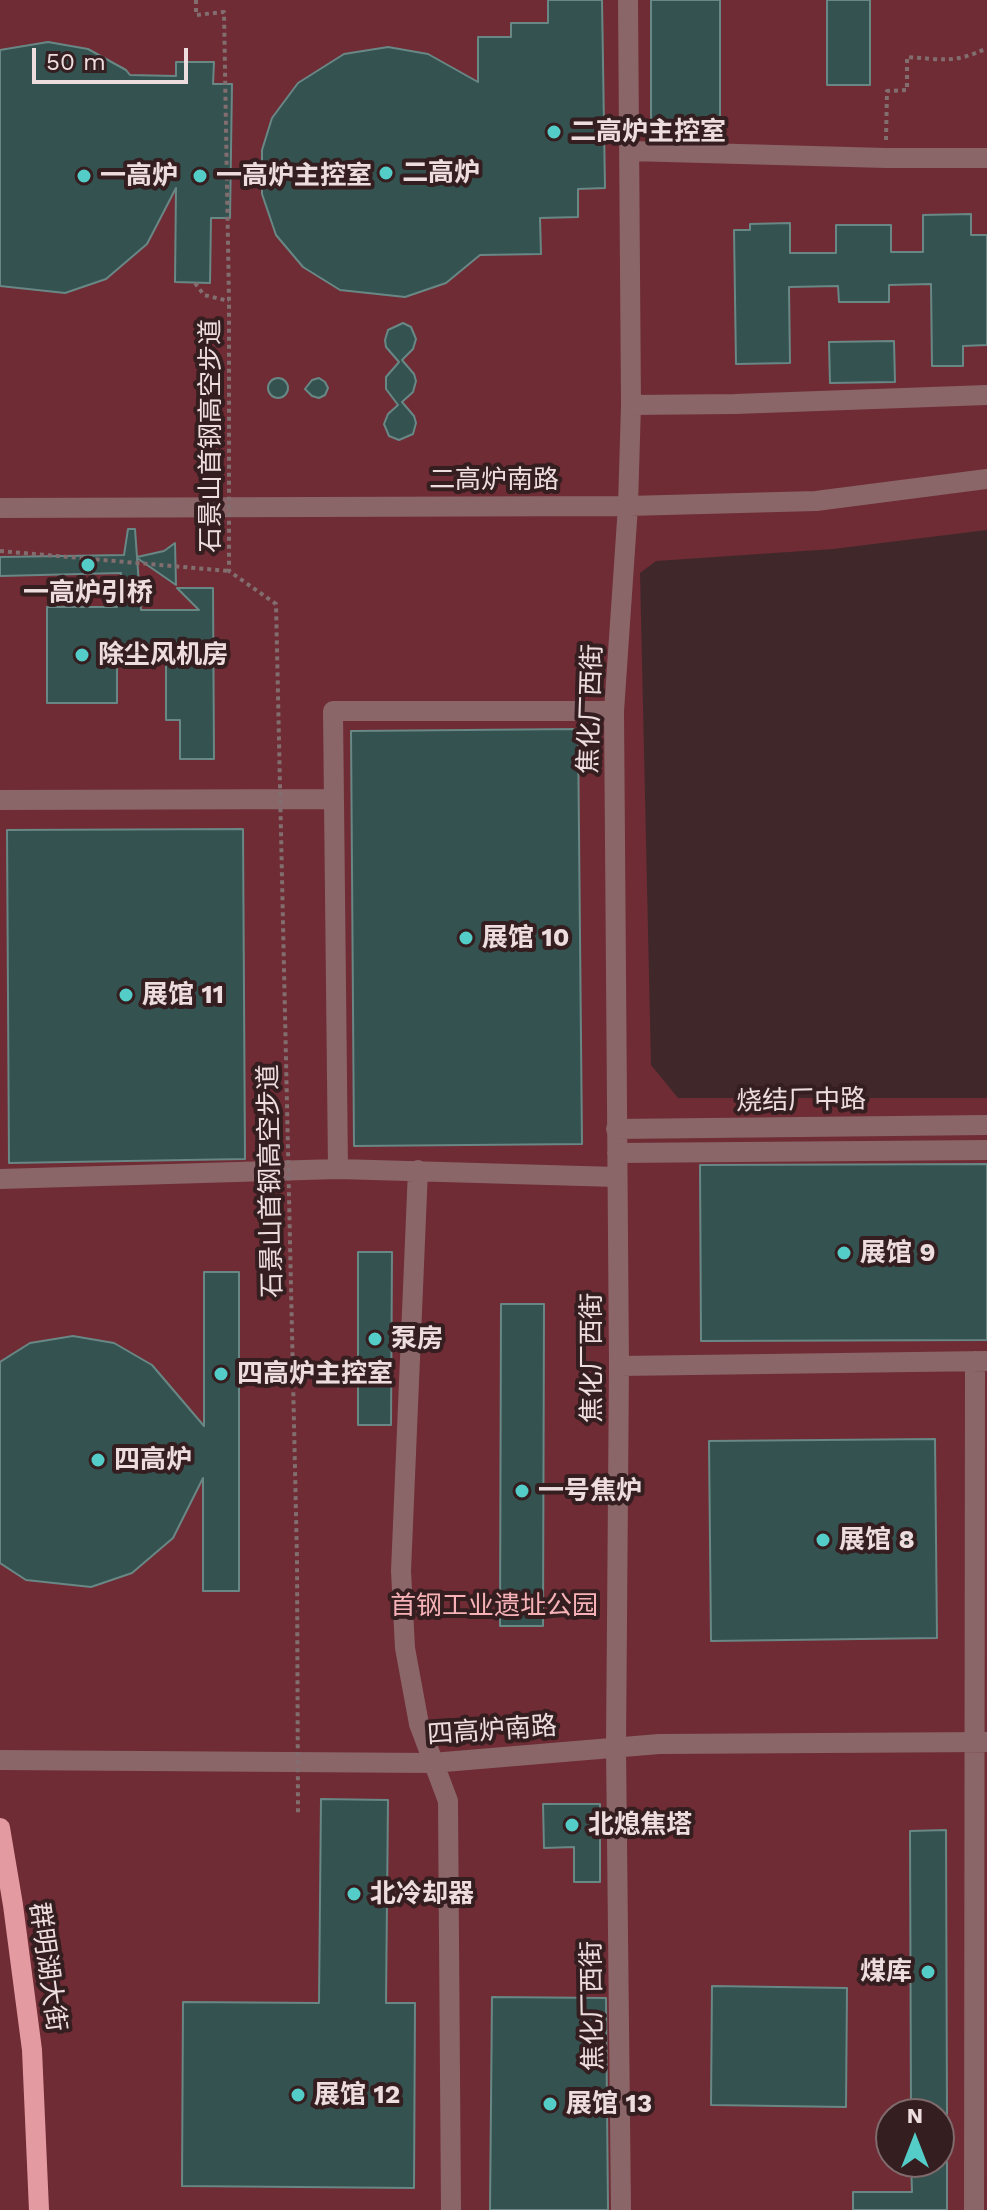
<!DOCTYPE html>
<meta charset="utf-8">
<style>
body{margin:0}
#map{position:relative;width:987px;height:2210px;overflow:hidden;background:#40282a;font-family:"Work Sans",sans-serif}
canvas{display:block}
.north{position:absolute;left:875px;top:2098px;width:80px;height:80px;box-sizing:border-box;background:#351e20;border:2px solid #7f6a6c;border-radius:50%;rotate:0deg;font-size:22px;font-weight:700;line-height:32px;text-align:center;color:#edddde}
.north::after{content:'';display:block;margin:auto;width:28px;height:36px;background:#54cdc8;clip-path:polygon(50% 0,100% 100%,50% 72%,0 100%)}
.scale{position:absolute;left:32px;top:48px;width:156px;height:36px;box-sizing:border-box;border:4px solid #edddde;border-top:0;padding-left:10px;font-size:24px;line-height:28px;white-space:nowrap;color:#edddde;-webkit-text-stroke:6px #351e20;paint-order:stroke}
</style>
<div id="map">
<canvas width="987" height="2210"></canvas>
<div class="north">N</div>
<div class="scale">50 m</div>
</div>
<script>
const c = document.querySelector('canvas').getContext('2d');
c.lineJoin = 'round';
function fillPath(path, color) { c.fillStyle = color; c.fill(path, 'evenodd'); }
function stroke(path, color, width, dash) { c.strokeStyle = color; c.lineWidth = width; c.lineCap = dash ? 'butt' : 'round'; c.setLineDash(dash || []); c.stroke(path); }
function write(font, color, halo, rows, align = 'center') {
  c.font = font + ' "Work Sans","Noto Sans SC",sans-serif'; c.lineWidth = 8; c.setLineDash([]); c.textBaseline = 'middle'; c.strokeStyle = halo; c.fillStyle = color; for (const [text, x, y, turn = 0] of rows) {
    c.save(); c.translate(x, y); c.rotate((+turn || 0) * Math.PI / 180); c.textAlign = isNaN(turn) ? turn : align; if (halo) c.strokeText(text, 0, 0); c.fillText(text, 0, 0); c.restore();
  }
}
const green = new Path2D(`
 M 0,0 L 987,0 L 987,530 L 833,549 L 656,561 L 640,573 L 651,1065 L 678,1098 L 987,1098 L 987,2210 L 0,2210 ZM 891,2114 L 939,2114 L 939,2162 L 891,2162 Z`);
const building = new Path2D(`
 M 548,0 L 602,0 L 605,188 L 578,189 L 578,217 L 540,218 L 541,254 L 480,255 L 446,283 L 405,297 L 340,290 L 303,267 L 276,235 L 262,194 L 262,150 L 272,118 L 298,83 L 344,54 L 388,47 L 428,54 L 478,82 L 478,37 L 511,37 L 511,23 L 548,23 Z
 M 651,0 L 720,0 L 720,128 L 651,128 Z
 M 827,0 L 870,0 L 870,85 L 827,85 Z
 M 48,42 L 88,49 L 126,70 L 130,75 L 176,76 L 176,62 L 214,62 L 213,84 L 232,84 L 230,218 L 211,218 L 210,283 L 175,282 L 176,188 L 147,244 L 106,279 L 65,293 L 0,286 L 0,50 Z
 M 971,214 L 971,235 L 987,235 L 987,345 L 963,346 L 963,366 L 932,366 L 931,284 L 889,285 L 889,302 L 839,302 L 838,286 L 789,287 L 790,363 L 736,364 L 734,230 L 750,230 L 750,224 L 790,223 L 790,253 L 836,253 L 836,225 L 891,225 L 891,252 L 923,252 L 923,215 Z
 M 403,323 L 411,327 L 416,339 L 413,349 L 402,360 L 414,374 L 416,381 L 413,392 L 402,402 L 414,416 L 416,423 L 413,434 L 399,440 L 389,436 L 384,424 L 388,414 L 398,405 L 386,389 L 386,377 L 399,362 L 386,347 L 385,340 L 388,330 Z
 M 894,341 L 895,382 L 830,383 L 829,342 Z
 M 319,378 L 325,382 L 328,388 L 325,395 L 319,398 L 312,396 L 305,389 L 312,380 Z
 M268 388a10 10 0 1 1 20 0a10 10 0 1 1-20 0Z
 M 128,529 L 135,529 L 137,557 L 164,551 L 175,543 L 176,585 L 137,558 L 141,610 L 199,610 L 177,588 L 213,588 L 214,759 L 180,759 L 180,720 L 166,720 L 166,658 L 117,659 L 117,703 L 47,703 L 47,607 L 117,607 L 121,573 L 0,576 L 0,557 L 124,555 Z
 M 578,729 L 582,1144 L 354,1146 L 351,731 Z
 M 243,829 L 245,1159 L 9,1163 L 7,830 Z
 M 987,1164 L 987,1340 L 701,1341 L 700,1165 Z
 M 358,1252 L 392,1252 L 391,1425 L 358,1425 Z
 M 204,1272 L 239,1272 L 239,1591 L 203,1591 L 203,1478 L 173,1538 L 132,1573 L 91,1587 L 26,1580 L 0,1563 L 0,1362 L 30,1343 L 73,1336 L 114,1343 L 152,1365 L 204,1426 Z
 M 501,1304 L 544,1304 L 543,1626 L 500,1626 Z
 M 935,1439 L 937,1638 L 711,1641 L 709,1441 Z
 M 321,1799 L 388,1800 L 386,2003 L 415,2003 L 414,2188 L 182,2186 L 183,2002 L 319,2003 Z
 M 543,1804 L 600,1804 L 600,1882 L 574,1882 L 574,1847 L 544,1848 Z
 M 946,1830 L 947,2114 L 911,2114 L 910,1831 Z
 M 712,1986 L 847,1988 L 846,2107 L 711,2105 Z
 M 492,1997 L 606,1998 L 608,2210 L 490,2210 Z
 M 911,2162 L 947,2162 L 947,2210 L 853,2210 L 853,2192 L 912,2192 Z`);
const path = new Path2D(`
 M 886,140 L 887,91 L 907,90 L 907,57 C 941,59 955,64 987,48
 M 195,283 L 204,295 L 229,301
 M 0,551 L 229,571`);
const minor = new Path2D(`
 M 630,151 L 886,158 L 987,158
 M 631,405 L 735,404 L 987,395
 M 0,508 L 628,506 L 816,501 L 987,479
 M 614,711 L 333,711 L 338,1169 L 617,1177
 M 0,800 L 334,799
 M 616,1129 L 987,1125
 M 617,1153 L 987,1150
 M 418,1170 L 401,1571 L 405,1648 L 419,1724 L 448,1801 L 451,2210
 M 0,1179 L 338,1169
 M 619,1366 L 987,1361
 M 0,1760 L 432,1763 L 659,1744 L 987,1742
 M 621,2210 L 616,1747 L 619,1366 L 614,711 L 628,506 L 631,405 L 628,0
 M 974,2210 L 975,1361`);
const major = new Path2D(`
 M 0,1828 L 13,1905 L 32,2050 L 39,2210`);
const pathBridge = new Path2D(`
 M 196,0 L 196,15 L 224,12 L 229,301 L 229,571 L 276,604 L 297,1560 L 298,1814`);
const markers = [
 [554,132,8,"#54cdc8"],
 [386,173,8,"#54cdc8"],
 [84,176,8,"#54cdc8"],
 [200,176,8,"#54cdc8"],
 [88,565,8,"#54cdc8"],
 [82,655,8,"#54cdc8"],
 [466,938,8,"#54cdc8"],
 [126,995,8,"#54cdc8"],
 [844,1253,8,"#54cdc8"],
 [375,1339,8,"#54cdc8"],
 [221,1374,8,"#54cdc8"],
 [98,1460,8,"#54cdc8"],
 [522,1491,8,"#54cdc8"],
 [823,1540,8,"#54cdc8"],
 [572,1825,8,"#54cdc8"],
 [354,1894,8,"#54cdc8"],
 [928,1972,8,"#54cdc8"],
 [298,2095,8,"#54cdc8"],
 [550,2104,8,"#54cdc8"]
];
const poiNames = [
 ["二高炉主控室",570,132],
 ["二高炉",402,173],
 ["一高炉",100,176],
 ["一高炉主控室",216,176],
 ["一高炉引桥",88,593,"center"],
 ["除尘风机房",98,655],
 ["展馆 10",482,938],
 ["展馆 11",142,995],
 ["展馆 9",860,1253],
 ["泵房",391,1339],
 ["四高炉主控室",237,1374],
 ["四高炉",114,1460],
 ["一号焦炉",538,1491],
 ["展馆 8",839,1540],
 ["北熄焦塔",588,1825],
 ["北冷却器",370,1894],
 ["煤库",912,1972,"right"],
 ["展馆 12",314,2095],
 ["展馆 13",566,2104]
];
const streetNames = [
 ["石景山首钢高空步道",211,436,-90],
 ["二高炉南路",494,480],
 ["焦化厂西街",591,709,-88],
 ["烧结厂中路",801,1101,-1],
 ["石景山首钢高空步道",271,1181,-91],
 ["焦化厂西街",592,1358,-90],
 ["四高炉南路",492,1731,-4],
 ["群明湖大街",47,1967,82],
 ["焦化厂西街",593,2006,-91]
];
const parkNames = [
 ["首钢工业遗址公园",494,1606]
];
fillPath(green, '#6f2c35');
fillPath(building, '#345250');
stroke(building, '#688785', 2);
stroke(path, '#826d6f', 4, [4, 4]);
stroke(minor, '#8a6669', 20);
stroke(major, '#e39ba1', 20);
stroke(pathBridge, '#826d6f', 4, [4, 4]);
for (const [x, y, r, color] of markers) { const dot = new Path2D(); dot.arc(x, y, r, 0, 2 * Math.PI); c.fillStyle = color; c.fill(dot); stroke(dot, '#351e20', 3); }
write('bold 26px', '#edddde', '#351e20', poiNames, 'left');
write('26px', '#edddde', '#351e20', streetNames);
write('26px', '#f6b2b7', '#351e20', parkNames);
</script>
